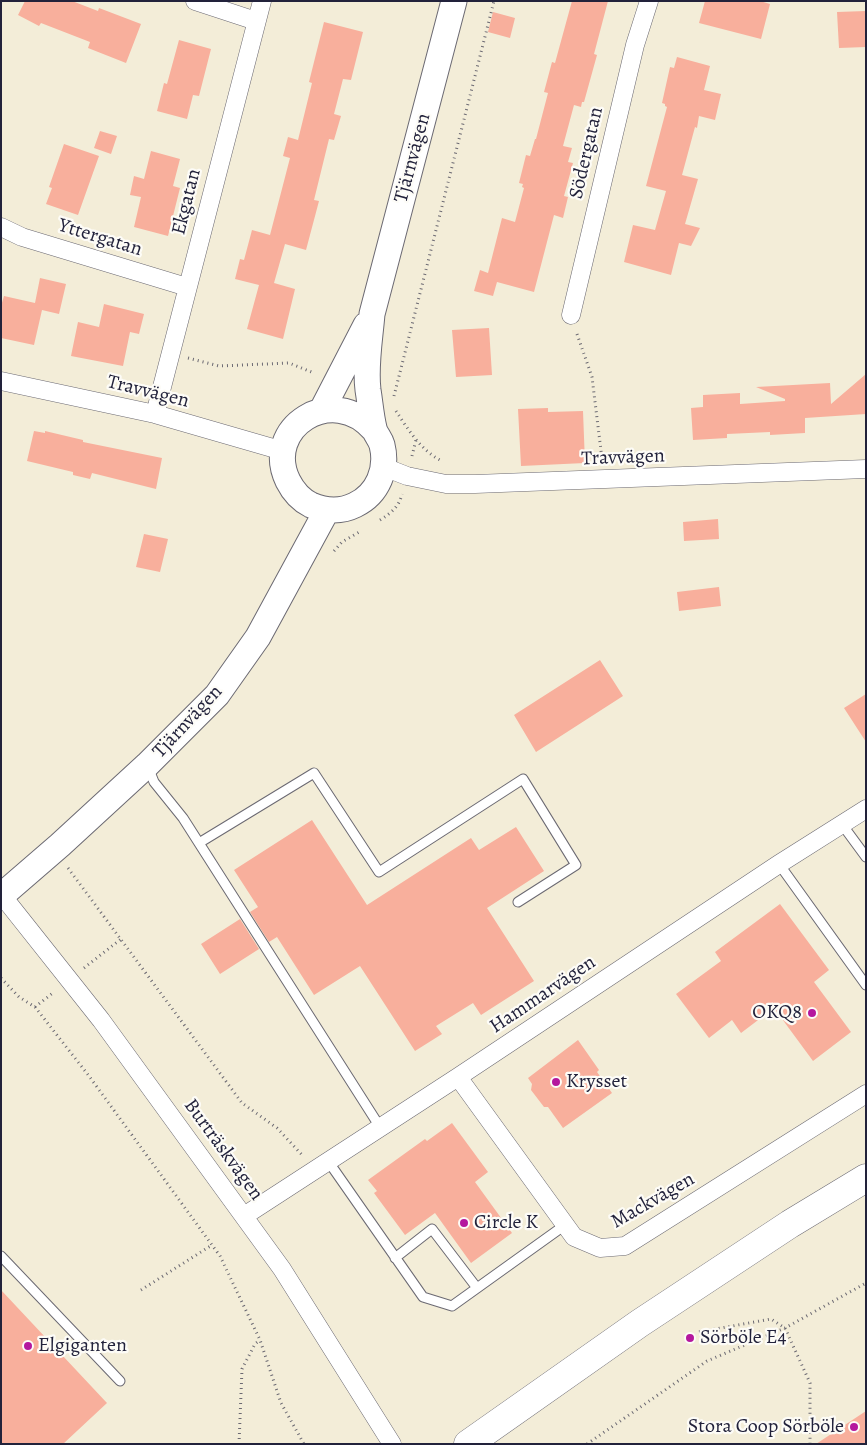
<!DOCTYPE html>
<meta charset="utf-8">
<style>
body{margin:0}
#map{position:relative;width:867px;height:1445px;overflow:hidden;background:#f3edd8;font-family:Alegreya,serif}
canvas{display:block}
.frame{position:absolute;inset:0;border:2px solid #22223b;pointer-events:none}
</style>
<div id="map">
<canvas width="867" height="1445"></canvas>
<div class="frame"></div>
</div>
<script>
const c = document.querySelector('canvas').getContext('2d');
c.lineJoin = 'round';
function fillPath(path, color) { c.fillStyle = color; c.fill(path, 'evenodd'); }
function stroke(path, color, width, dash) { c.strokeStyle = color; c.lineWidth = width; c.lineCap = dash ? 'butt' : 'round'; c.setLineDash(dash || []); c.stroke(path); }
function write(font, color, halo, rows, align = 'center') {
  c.font = font + ' Alegreya,serif'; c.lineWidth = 4.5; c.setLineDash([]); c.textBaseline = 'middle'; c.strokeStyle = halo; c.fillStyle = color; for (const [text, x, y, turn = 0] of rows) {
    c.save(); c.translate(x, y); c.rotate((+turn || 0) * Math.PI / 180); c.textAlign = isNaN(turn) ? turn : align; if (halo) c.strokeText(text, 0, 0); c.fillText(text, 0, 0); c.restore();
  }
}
const building = new Path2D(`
 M 25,1 L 72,1 L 98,11 L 99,8 L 141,24 L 126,63 L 88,48 L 90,42 L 41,23 L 39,26 L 18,15 Z
 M 572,1 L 608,1 L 594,54 L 597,55 L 584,102 L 582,102 L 581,107 L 574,105 L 563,146 L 572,148 L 568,162 L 573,163 L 564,196 L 568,197 L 563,218 L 554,215 L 534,292 L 497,282 L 493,296 L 474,291 L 480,270 L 488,273 L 502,218 L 515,222 L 524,188 L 522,187 L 523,184 L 519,183 L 526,155 L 530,156 L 535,139 L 536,139 L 548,93 L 544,92 L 552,62 L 555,63 Z
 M 705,1 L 760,1 L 770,4 L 761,39 L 699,23 Z
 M 866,11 L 866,47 L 839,48 L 837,12 Z
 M 493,12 L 515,18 L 510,38 L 488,32 Z
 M 324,22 L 363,32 L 351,80 L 343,79 L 334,114 L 341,116 L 334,140 L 329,139 L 314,200 L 319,201 L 306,250 L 285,244 L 274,283 L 295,289 L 283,339 L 247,329 L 259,285 L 235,279 L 240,259 L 244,260 L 252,230 L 270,235 L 290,158 L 283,156 L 288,137 L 298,140 L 312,83 L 309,82 Z
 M 179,40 L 211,49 L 199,96 L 193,95 L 187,119 L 157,111 L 164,83 L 167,84 Z
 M 677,57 L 710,66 L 704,90 L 721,94 L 715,120 L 699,116 L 697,128 L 695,127 L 682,175 L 698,179 L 685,224 L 700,228 L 691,246 L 679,243 L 671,275 L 624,262 L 633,225 L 655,230 L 666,191 L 646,186 L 667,107 L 665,106 L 665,104 L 662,103 L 670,67 L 674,68 Z
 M 100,131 L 117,136 L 111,154 L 94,148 Z
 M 64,144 L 99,156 L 78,215 L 46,204 L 52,188 L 49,187 Z
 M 151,151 L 180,159 L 173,186 L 180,188 L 168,236 L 134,227 L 141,197 L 130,195 L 134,176 L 144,179 Z
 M 40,278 L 66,284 L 59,314 L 42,310 L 34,345 L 1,338 L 1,306 L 4,296 L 35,303 Z
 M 104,304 L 144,314 L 139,334 L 130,332 L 123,366 L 71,356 L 78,322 L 99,327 Z
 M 489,328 L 492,375 L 456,377 L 452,330 Z
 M 866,374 L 866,414 L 805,418 L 805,433 L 770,435 L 770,432 L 727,434 L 727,438 L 693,440 L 691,408 L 703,407 L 703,395 L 740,393 L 740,404 L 785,401 L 785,399 L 756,387 L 830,383 L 831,404 Z
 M 548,408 L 548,412 L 583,411 L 585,463 L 521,466 L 518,409 Z
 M 34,431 L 45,433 L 45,431 L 83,440 L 83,442 L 162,458 L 156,489 L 92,473 L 90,479 L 73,475 L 73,472 L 27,461 Z
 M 718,519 L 719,539 L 684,541 L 683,522 Z
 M 144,534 L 168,539 L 160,572 L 136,567 Z
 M 719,587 L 721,606 L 679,611 L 677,592 Z
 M 600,660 L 623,696 L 536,752 L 514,715 Z
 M 866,694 L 866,742 L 844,708 Z
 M 312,820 L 367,905 L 471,838 L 479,850 L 516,827 L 544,871 L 487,908 L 534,981 L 481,1015 L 473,1003 L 436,1026 L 442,1034 L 415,1051 L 360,966 L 314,995 L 277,937 L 269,942 L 250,912 L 258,907 L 234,870 Z
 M 780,904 L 829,970 L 814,982 L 851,1032 L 813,1061 L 774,1008 L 741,1033 L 732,1020 L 709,1038 L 676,994 L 721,961 L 715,952 Z
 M 240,919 L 259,949 L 220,974 L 201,944 Z
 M 578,1040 L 599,1070 L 597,1072 L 612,1093 L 563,1128 L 548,1107 L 544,1107 L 531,1090 L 532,1084 L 528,1078 Z
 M 452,1123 L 488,1172 L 475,1182 L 512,1233 L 471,1263 L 435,1213 L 405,1235 L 374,1193 L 377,1191 L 368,1180 L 425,1139 L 427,1141 Z
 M 1,1290 L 107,1403 L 63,1444 L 1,1444 Z
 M 866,1411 L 866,1444 L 816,1444 Z`);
const path = new Path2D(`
 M 577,334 L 592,377 L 602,459
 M 188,358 L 219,366 L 289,363 L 314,373
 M 394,396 L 494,1
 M 396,411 C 408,429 421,451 442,461
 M 412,456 L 416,440
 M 380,520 C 391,513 399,507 402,494
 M 334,551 L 342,542 L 361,531
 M 68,868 L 242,1103 L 277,1128 L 303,1156
 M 84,968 L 121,939
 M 1,978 L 19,997 L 35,1007 L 89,1076 L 220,1256 L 260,1340 L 281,1403 L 304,1444
 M 35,1007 L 54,992
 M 141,1290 L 212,1245
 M 699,1332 L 771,1319 L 785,1328 L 810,1383 L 810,1444
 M 239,1444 L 242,1369 L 255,1344 L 260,1340
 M 587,1444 L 707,1361 L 785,1328 L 866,1283`);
const lane = new Path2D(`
 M 148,767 L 154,782 L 183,818 L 380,1127
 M 841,823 L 866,857
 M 199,843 L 314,773 L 379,872 L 523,779 L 576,865 L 518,902
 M 779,864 L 866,985
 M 328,1161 L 423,1297 L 452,1306 L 565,1225
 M 1,1256 L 120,1381
 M 395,1258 L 432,1229 L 477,1288`);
const street = new Path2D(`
 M 195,1 L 256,21
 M 1,227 L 22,237 L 187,287
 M 571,315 L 635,45 L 649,1
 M 1,381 L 155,414 L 283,451
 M 155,414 L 262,1
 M 384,467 L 407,476 L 446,484 L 475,484 L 866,469
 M 1,894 L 101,1020 L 282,1269 L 392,1444
 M 458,1077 L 574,1237 L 600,1248 L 625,1246 L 866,1094
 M 244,1216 L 458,1077 L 779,864 L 866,809`);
const secondary = new Path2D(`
 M 322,410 L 366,325
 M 374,430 C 333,382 262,428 288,481 C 293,491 301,500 311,505 C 325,511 341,512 355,505 C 378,494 388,469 382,445 C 380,438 375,434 374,428 C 371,416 370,402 368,390 C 365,365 370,339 372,314 L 454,1
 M 1,896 L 60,845 L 147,765 L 217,695 L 258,637 L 327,510`);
const highway = new Path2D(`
 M 468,1444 L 640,1323 L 790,1224 L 866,1178`);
const markers = [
 [812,1013,5,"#b5179e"],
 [556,1082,5,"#b5179e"],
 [464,1223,5,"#b5179e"],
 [690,1338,5,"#b5179e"],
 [28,1346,5,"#b5179e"],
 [854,1427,5,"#b5179e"]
];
const streetNames = [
 ["Södergatan",587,153,-77],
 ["Tjärnvägen",413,158,-75],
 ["Ekgatan",187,202,-76],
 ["Yttergatan",100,238,17],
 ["Travvägen",148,392,14],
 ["Travvägen",623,458,-2],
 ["Tjärnvägen",188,722,-47],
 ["Hammarvägen",543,995,-34],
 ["Burträskvägen",223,1150,54],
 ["Mackvägen",653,1201,-30]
];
const poiNames = [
 ["OKQ8",802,1013,"right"],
 ["Krysset",566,1082],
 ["Circle K",474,1223],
 ["Sörböle E4",700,1338],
 ["Elgiganten",38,1346],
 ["Stora Coop Sörböle",844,1427,"right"]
];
fillPath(building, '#f8af9c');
stroke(lane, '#6b6972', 11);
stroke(street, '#6b6972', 19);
stroke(secondary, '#6b6972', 27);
stroke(highway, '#6b6972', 29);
stroke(path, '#6b6972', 3, [1, 4]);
stroke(lane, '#fff', 9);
stroke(street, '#fff', 18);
stroke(secondary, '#fff', 25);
stroke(highway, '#fff', 28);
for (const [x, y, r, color] of markers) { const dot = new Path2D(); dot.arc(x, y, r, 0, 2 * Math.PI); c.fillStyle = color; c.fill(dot); stroke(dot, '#fdfcf7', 2); }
write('20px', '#22223b', '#fdfcf7', streetNames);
write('20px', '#22223b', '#fdfcf7', poiNames, 'left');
</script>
